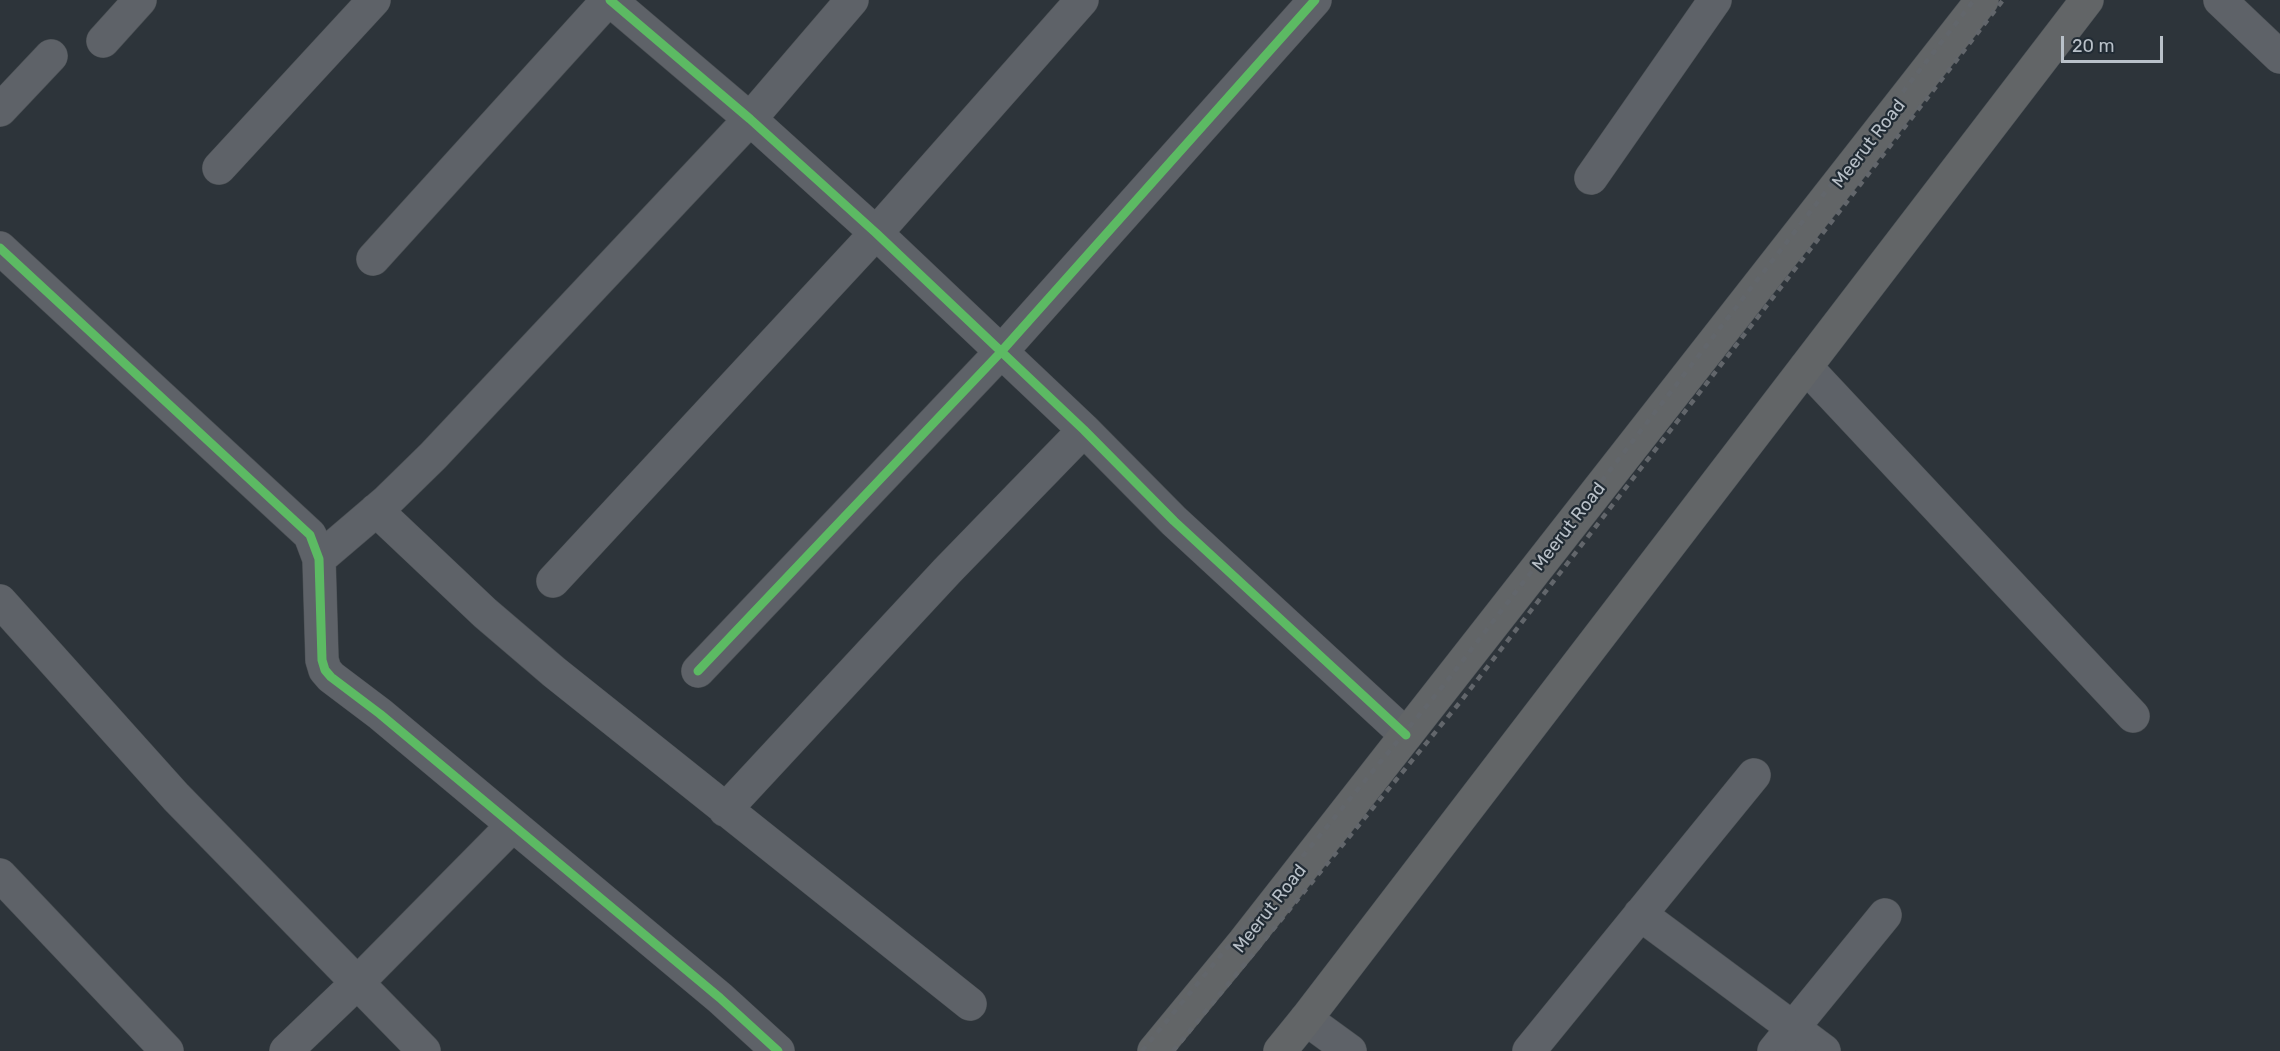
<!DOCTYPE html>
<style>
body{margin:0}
#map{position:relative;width:2280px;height:1051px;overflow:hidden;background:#2d343a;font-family:Rubik,sans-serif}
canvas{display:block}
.scale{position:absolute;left:2061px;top:36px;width:102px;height:27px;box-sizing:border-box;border:3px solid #b9c1c9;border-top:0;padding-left:8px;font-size:18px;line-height:21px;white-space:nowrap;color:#b9c1c9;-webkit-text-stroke:4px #212b34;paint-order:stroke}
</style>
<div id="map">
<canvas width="2280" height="1051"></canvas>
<div class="scale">20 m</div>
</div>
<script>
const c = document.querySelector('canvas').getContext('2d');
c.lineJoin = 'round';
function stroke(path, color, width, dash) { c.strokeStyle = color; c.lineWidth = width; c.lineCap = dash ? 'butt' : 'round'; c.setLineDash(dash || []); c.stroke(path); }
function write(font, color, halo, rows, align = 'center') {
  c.font = font + ' Rubik,sans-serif'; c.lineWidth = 4.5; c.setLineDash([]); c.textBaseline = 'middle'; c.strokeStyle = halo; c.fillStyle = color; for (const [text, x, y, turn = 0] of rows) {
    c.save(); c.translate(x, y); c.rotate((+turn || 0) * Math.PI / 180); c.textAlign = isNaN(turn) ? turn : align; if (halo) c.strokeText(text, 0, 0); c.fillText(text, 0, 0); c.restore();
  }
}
const minor = new Path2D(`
 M 610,0 L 750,119 L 876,233 L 1084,430 L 1174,521 L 1406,735
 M 2220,0 L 2280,57
 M 103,41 L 140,0
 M 0,110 L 51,56
 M 219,168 L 374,0
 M 1591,178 L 1715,0
 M 0,248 L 310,535 L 319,559 L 322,660 L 325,670 L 331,677 L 380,714 L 720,998 L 778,1051
 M 373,259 L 608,0
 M 1806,367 L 2133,716
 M 376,510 L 485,613 L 554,672 L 970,1004
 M 319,559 L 387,501 L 433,456 L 750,119 L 852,0
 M 553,581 L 876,233 L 1082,0
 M 0,601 L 176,797 L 424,1051
 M 698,671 L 1000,353 L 1315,0
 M 725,810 L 947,571 L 1084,430
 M 0,875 L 167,1051
 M 1640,914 L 1824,1051
 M 1306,1019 L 1350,1051
 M 286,1051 L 357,983 L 513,825
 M 1529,1051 L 1754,775
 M 1774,1051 L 1885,915`);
const highway = new Path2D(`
 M 1154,1051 L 1244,942 L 1982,0
 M 1280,1051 L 1306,1019 L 2087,0`);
const rail = new Path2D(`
 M 1142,1051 L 1443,686 L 1974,0
 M 1173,1051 L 1461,701 L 2003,0`);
const cycleway = new Path2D(`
 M 610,0 L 750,119 L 876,233 L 1084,430 L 1174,521 L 1406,735
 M 0,248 L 310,535 L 319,559 L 322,660 L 325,670 L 331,677 L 380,714 L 720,998 L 778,1051
 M 698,671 L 1000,353 L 1315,0`);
const streetNames = [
 ["Meerut Road",1869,144,-52],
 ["Meerut Road",1569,527,-52],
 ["Meerut Road",1270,909,-52]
];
stroke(minor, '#4b5054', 34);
stroke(highway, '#4a5055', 34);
stroke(minor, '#5e6268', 33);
stroke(highway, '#626567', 33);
stroke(rail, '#62666b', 4.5, [6, 6]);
stroke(cycleway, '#5cba63', 9);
write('18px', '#b9c1c9', '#212b34', streetNames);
</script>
